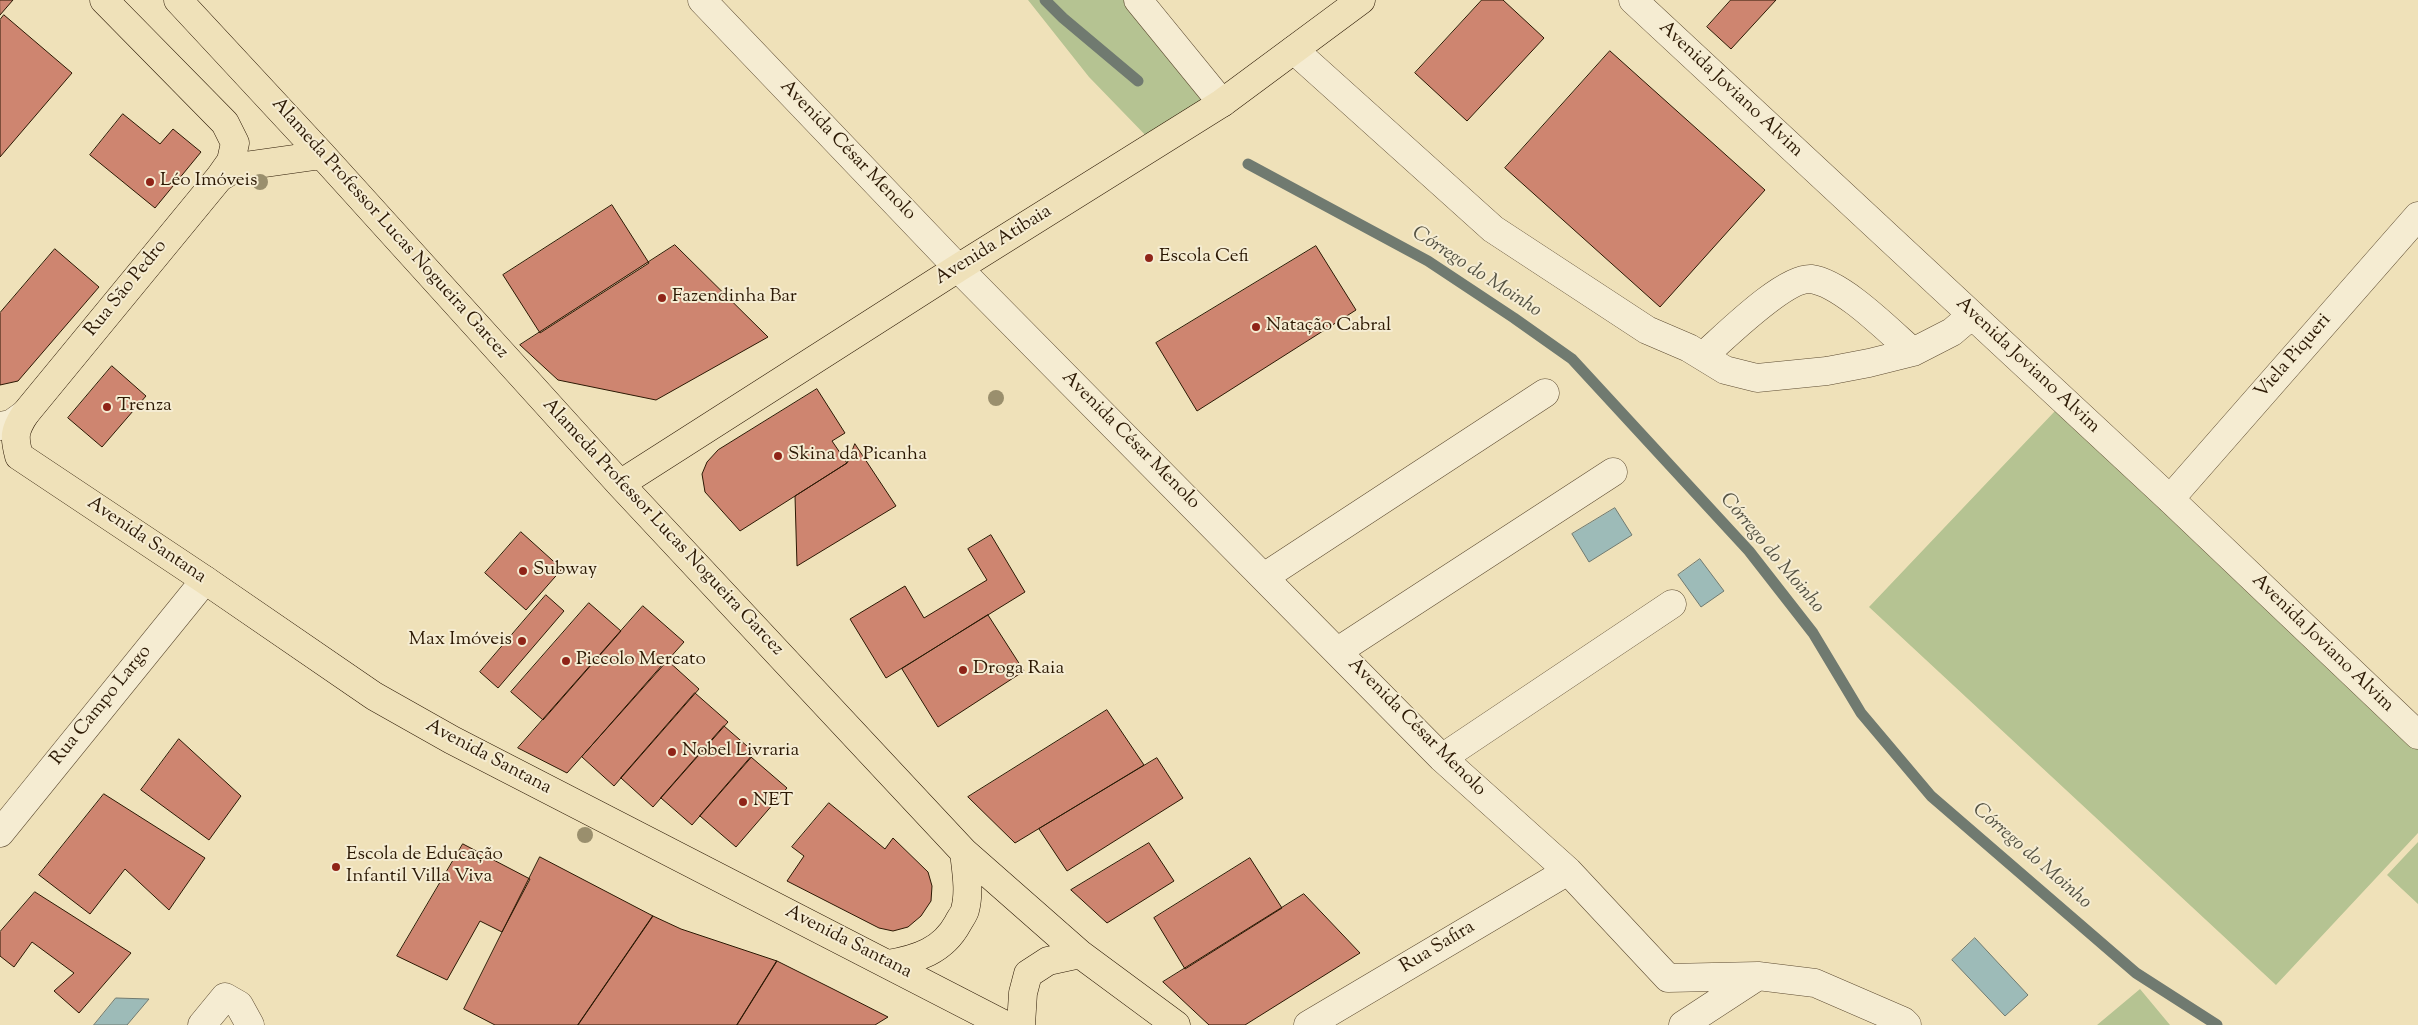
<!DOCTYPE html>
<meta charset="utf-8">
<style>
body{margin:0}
canvas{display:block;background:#efe1b9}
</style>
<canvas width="2418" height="1025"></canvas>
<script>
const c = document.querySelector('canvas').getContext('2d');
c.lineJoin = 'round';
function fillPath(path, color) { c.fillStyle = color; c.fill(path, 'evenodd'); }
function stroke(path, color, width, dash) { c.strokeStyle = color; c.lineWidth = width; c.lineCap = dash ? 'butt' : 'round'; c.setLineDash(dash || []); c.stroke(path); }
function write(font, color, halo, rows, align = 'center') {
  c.font = font + ' "Sorts Mill Goudy",serif'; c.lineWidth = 4; c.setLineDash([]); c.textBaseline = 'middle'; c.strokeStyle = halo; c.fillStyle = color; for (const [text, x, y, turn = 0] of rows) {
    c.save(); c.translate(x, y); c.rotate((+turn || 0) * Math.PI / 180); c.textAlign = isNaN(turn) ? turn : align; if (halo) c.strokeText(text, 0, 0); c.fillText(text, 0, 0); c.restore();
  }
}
const green = new Path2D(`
 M 1028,0 L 1135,0 L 1217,102 L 1152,142 L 1089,77 Z
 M 2055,411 L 2418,741 L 2418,833 L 2276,985 L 1869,607 Z
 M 2418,842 L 2418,904 L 2387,875 Z
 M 2140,989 L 2170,1025 L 2097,1025 Z`);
const water = new Path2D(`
 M 1615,508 L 1632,535 L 1589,562 L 1572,534 Z
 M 1700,559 L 1724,591 L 1701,607 L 1678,575 Z
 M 1975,938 L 2028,995 L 2005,1016 L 1952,960 Z
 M 116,998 L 149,999 L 127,1025 L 94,1025 Z`);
const stream = new Path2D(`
 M 1045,0 L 1063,18 L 1138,81
 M 1248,164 L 1428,261 L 1514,318 L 1572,359 L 1749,551 L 1813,633 L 1861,713 L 1931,796 L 2136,973 L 2217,1025`);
const building = new Path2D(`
 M 0,0 L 13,0 L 0,15 Z
 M 1482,0 L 1503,0 L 1544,38 L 1467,121 L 1415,73 Z
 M 1731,0 L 1776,0 L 1731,49 L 1707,27 Z
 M 4,15 L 72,73 L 0,157 L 0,20 Z
 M 1610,51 L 1765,190 L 1660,307 L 1505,168 Z
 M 123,114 L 160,144 L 173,129 L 201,152 L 155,208 L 90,155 Z
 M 612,205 L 649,263 L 540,333 L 503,275 Z
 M 675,245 L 768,337 L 656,400 L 558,380 L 520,345 Z
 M 1316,246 L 1356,310 L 1197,411 L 1156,343 Z
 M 55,249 L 99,287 L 18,381 L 0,385 L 0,313 Z
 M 112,366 L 146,396 L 102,447 L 68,418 Z
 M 817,389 L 845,433 L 832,441 L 847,463 L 740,531 L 705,492 L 702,474 L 707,462 L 718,450 Z
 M 855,444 L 896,506 L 797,566 L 795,496 L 847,463 Z
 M 521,532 L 562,569 L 526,610 L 485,573 Z
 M 991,535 L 1025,592 L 886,678 L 850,619 L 905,586 L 924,618 L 987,580 L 968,549 Z
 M 546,595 L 564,611 L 498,688 L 480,672 Z
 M 589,603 L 621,631 L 543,720 L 511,692 Z
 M 643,606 L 684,642 L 567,773 L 518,748 Z
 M 988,615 L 1024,671 L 938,727 L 902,669 Z
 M 667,660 L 699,689 L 614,786 L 582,757 Z
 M 695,693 L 728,722 L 653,807 L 621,778 Z
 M 1107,710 L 1144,765 L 1015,843 L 968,797 Z
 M 724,726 L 755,753 L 692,825 L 661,798 Z
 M 179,739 L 241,796 L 209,840 L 141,790 Z
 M 751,757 L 787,788 L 736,847 L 700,816 Z
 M 1157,758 L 1183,798 L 1067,871 L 1039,829 Z
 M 104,794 L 205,858 L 169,910 L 125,869 L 90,914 L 39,875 Z
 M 829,803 L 885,849 L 893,838 L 928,872 L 932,886 L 931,901 L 921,916 L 908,927 L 893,931 L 879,928 L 787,881 L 804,856 L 792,847 Z
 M 1149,843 L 1174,881 L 1107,923 L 1071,890 Z
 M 463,844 L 530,879 L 502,932 L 480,921 L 447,980 L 397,956 Z
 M 540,857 L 653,916 L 578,1025 L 495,1025 L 464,1009 Z
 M 1250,858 L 1282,908 L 1185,969 L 1154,918 Z
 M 35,892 L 131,953 L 79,1013 L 54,991 L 74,973 L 32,942 L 14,967 L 0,956 L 0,932 Z
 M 1304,894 L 1360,953 L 1245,1025 L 1209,1025 L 1163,982 Z
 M 653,916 L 681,929 L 777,961 L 737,1025 L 578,1025 Z
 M 777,961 L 833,989 L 888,1017 L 875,1025 L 737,1025 Z`);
const minor = new Path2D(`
 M 702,0 L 958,268 L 1442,758 L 1568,871 L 1668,978 L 1758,976 L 1815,983 L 1903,1021 L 1907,1025
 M 1138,0 L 1222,103
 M 1633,0 L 2170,499 L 2418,735
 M 1294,50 L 1493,229 L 1647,330 L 1689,348 L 1725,370 L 1757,378 L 1827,371 L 1869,363 L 1913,352 L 1952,332 L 1972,315
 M 1703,356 C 1724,338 1784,277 1811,279 C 1842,283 1889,331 1913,352
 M 0,426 L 11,424 L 25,414
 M 2170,499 L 2418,216
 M 1264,577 L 1545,393
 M 1338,651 L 1613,472
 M 1442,758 L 1672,604
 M 0,833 L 205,580
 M 202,1025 L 225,997 L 239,1005 L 250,1025
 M 1308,1025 L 1568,871
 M 1683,1025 L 1758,976`);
const major = new Path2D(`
 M 104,0 L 225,123 L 235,143 L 231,161 L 219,178 L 25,414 C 14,431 14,437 19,456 L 205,580 L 374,696 L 452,740 L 1005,1025
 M 178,0 L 322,155 L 620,484 L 964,852 L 1080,954 L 1176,1025
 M 219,178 L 237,167 L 322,155
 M 620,484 L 958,268 L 1222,103 L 1361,0
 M 888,964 C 917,959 943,951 958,923 C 960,919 964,914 965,910 C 970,892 966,870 964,852
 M 1021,1025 L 1023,993 L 1028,974 L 1048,961 L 1080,954`);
const trees = [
 [260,182],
 [996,398],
 [585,835]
];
const markers = [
 [150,182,5,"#8f2418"],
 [1149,258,5,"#8f2418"],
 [662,298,5,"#8f2418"],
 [1256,327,5,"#8f2418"],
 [107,407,5,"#8f2418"],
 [778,456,5,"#8f2418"],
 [523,571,5,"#8f2418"],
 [522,641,5,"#8f2418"],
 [566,661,5,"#8f2418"],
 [963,670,5,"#8f2418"],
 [672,752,5,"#8f2418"],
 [743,802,5,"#8f2418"],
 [336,867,5,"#8f2418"]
];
const streetNames = [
 ["Avenida Joviano Alvim",1730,90,43],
 ["Avenida César Menolo",847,151,46],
 ["Alameda Professor Lucas Nogueira Garcez",389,229,48],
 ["Avenida Atibaia",994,246,-32],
 ["Rua São Pedro",127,289,-51],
 ["Viela Piqueri",2294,357,-49],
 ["Avenida Joviano Alvim",2027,366,43],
 ["Avenida César Menolo",1130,441,45],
 ["Alameda Professor Lucas Nogueira Garcez",662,528,47],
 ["Avenida Santana",146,541,34],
 ["Avenida Joviano Alvim",2322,644,44],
 ["Rua Campo Largo",102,706,-51],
 ["Avenida César Menolo",1416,728,45],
 ["Avenida Santana",488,758,28],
 ["Avenida Santana",848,943,27],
 ["Rua Safira",1438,948,-31]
];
const poiNames = [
 ["Léo Imóveis",160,182],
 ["Escola Cefi",1159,258],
 ["Fazendinha Bar",672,298],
 ["Natação Cabral",1266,327],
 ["Trenza",117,407],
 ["Skina da Picanha",788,456],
 ["Subway",533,571],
 ["Max Imóveis",512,641,"right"],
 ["Piccolo Mercato",576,661],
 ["Droga Raia",973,670],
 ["Nobel Livraria",682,752],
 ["NET",753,802],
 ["Escola de Educação",346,856],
 ["Infantil Villa Viva",346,878]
];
const waterNames = [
 ["Córrego do Moinho",1476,273,33],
 ["Córrego do Moinho",1771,554,50],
 ["Córrego do Moinho",2031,857,41]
];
fillPath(green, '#b5c392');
fillPath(water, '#9dbbb8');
stroke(water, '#707a70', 1);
stroke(stream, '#707a70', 11);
fillPath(building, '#ce8570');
stroke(building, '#2c1904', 1);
stroke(minor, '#5d4b31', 29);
stroke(major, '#2c1904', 29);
stroke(minor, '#f5ecd2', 28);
stroke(major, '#efe1b9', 28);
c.fillStyle = '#9a8f6d';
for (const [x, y] of trees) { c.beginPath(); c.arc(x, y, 8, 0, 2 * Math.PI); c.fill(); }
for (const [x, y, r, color] of markers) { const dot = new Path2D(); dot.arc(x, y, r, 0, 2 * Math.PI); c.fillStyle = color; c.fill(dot); stroke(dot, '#f5ecd2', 2); }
write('19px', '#2c1904', '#f5ecd2', streetNames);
write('19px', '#2c1904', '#f5ecd2', poiNames, 'left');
write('italic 20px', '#545243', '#f5ecd2', waterNames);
</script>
